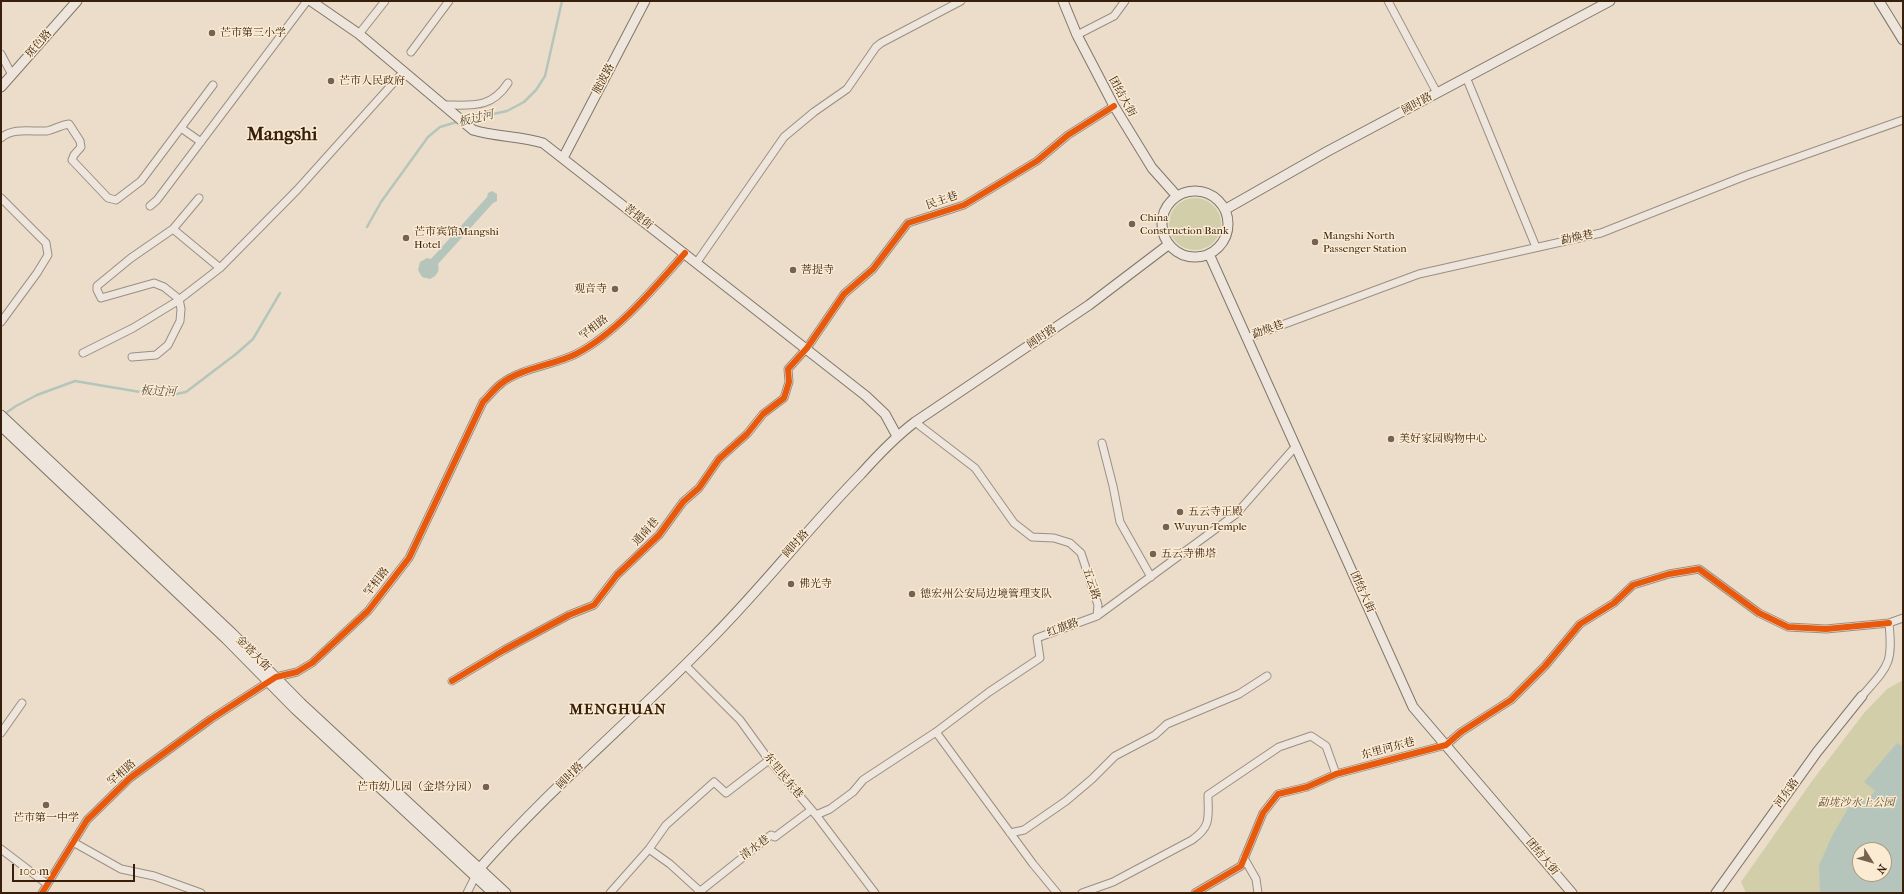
<!DOCTYPE html>
<meta charset="utf-8">
<style>
body{margin:0}
#map{position:relative;width:1904px;height:894px;overflow:hidden;background:#ebddc9;font-family:"IM FELL French Canon",serif}
canvas{display:block}
.frame{position:absolute;inset:0;border:2px solid #371f0c;pointer-events:none}
.north{position:absolute;left:1852px;top:842px;width:40px;height:40px;box-sizing:border-box;background:#fbebd3;border:1px solid #ad9983;border-radius:50%;rotate:127deg;font-size:11px;font-weight:700;line-height:16px;text-align:center;color:#371f0c}
.north::after{content:'';display:block;margin:auto;width:14px;height:18px;background:#76624e;clip-path:polygon(50% 0,100% 100%,50% 72%,0 100%)}
.scale{position:absolute;left:12px;top:864px;width:123px;height:18px;box-sizing:border-box;border:2px solid #371f0c;border-top:0;padding-left:5px;font-size:12px;line-height:14px;white-space:nowrap;color:#371f0c;-webkit-text-stroke:3px #fbebd3;paint-order:stroke}
</style>
<div id="map">
<canvas width="1904" height="894"></canvas>
<div class="frame"></div>
<div class="north">N</div>
<div class="scale">100 m</div>
</div>
<script>
const c = document.querySelector('canvas').getContext('2d');
c.lineJoin = 'round';
function fillPath(path, color) { c.fillStyle = color; c.fill(path, 'evenodd'); }
function stroke(path, color, width, dash) { c.strokeStyle = color; c.lineWidth = width; c.lineCap = dash ? 'butt' : 'round'; c.setLineDash(dash || []); c.stroke(path); }
function write(font, color, halo, rows, align = 'center') {
  c.font = font + ' "IM FELL French Canon","Noto Serif SC",serif'; c.lineWidth = 3; c.setLineDash([]); c.textBaseline = 'middle'; c.strokeStyle = halo; c.fillStyle = color; for (const [text, x, y, turn = 0] of rows) {
    c.save(); c.translate(x, y); c.rotate((+turn || 0) * Math.PI / 180); c.textAlign = isNaN(turn) ? turn : align; if (halo) c.strokeText(text, 0, 0); c.fillText(text, 0, 0); c.restore();
  }
}
const green = new Path2D(`
 M1169 224a26 26 0 1 1 52 0a26 26 0 1 1-52 0Z
 M 1903,680 L 1903,893 L 1746,893 L 1741,882 L 1812,781 L 1864,713 L 1887,689 ZM 1860,850 L 1884,850 L 1884,874 L 1860,874 Z`);
const water = new Path2D(`
 M 492,191 L 497,194 L 497,201 L 493,203 L 438,264 C 440,271 437,276 430,279 L 422,277 L 418,270 L 420,262 L 427,258 L 431,259 L 487,197 L 488,193 Z
 M 1897,743 L 1903,746 L 1903,893 L 1820,893 L 1819,865 L 1833,834 L 1856,795 L 1866,802 L 1875,791 L 1864,782 ZM 1860,850 L 1884,850 L 1884,874 L 1860,874 Z`);
const stream = new Path2D(`
 M 465,120 L 507,111 L 524,102 L 536,90 L 545,76 L 562,1
 M 367,227 L 381,202 L 428,137 L 440,127 L 460,121
 M 3,415 L 16,406 L 37,395 L 75,381 L 146,393 L 171,395 L 186,392 L 236,354 L 253,339 L 280,293`);
const street = new Path2D(`
 M 1388,1 L 1437,93
 M 359,34 L 385,1
 M 1077,35 L 1114,16 L 1125,1
 M 411,52 L 449,1
 M 1,54 L 12,75
 M 1466,77 L 1536,247
 M 444,105 C 472,105 491,109 508,83
 M 181,128 L 201,142
 M 1,138 C 13,127 33,132 47,131 C 55,129 61,125 69,124 L 80,141 L 81,147 L 74,155 L 72,160 L 108,198 L 116,200 L 141,181 L 213,85
 M 1,198 L 46,243 L 48,255 L 37,273 L 1,322
 M 150,206 L 157,200 L 307,1
 M 173,229 L 220,268
 M 697,262 L 784,137 L 814,112 L 847,89 L 876,47 L 881,43 L 961,1
 M 1247,338 L 1419,274 L 1601,233 L 1745,176 L 1903,120
 M 83,353 L 133,328 L 176,302 L 220,268 L 297,190 L 404,71
 M 132,357 L 156,355 L 168,345 L 180,321 L 181,309 L 179,299 L 164,287 L 154,283 L 101,298 L 97,290 L 97,286 L 131,258 L 173,229 L 199,198
 M 915,422 L 975,468 L 1014,523 L 1032,537 L 1054,538 L 1070,543 L 1081,553 L 1098,605 L 1097,616
 M 1102,443 L 1113,486 L 1120,522 L 1151,577
 M 685,665 L 740,720 L 769,760 L 816,815 L 875,893
 M 452,681 L 504,650 L 569,615 L 594,605 L 617,575 L 659,535 L 683,502 L 699,488 L 719,459 L 747,434 L 763,414 L 784,398 L 789,382 L 788,369 L 807,348 L 844,294 L 873,269 L 908,223 L 964,205 L 1037,161 L 1068,135 L 1114,106
 M 1862,696 C 1889,665 1893,664 1889,623 L 1903,618
 M 936,732 L 1033,864 L 1057,893
 M 1,733 L 22,703
 M 816,815 L 830,809 L 853,792 L 863,780 L 936,732 L 989,692 L 1040,658 L 1037,638 L 1097,616 L 1236,514 L 1296,446
 M 1010,833 L 1024,830 L 1066,801 L 1092,779 L 1115,756 L 1155,735 L 1167,724 L 1239,694 L 1267,676
 M 73,842 L 121,869 L 154,876 L 201,893
 M 1,849 L 47,884
 M 649,849 L 670,864 L 702,893
 M 1244,858 L 1256,879 L 1258,893
 M 42,893 L 87,820 L 130,778 L 211,719 L 276,677 L 297,672 L 312,663 L 368,611 L 409,558 L 483,402 C 489,396 495,388 502,383 C 522,368 554,365 576,354 C 617,333 655,287 685,253
 M 467,893 L 477,873
 M 610,893 L 649,849 L 666,825 L 714,782 L 726,793 L 769,760
 M 698,893 L 771,835 L 775,837 L 811,810
 M 1082,893 L 1113,882 L 1192,840 C 1212,826 1208,817 1208,795 L 1279,747 L 1311,736 L 1326,746 L 1336,774
 M 1195,893 L 1241,866 L 1263,813 L 1278,794 L 1307,787 L 1336,774 L 1446,745 L 1461,732 L 1511,700 L 1545,666 L 1580,624 L 1614,603 L 1633,585 L 1669,574 L 1699,569 L 1759,613 L 1788,627 L 1826,629 L 1889,623`);
const secondary = new Path2D(`
 M 311,1 L 359,34 L 473,130 C 496,137 520,136 543,143 L 866,396 L 885,414 L 897,436
 M 1063,1 L 1077,35 L 1114,106 L 1152,168 L 1176,195
 M 1879,1 L 1903,40
 M 1,87 L 77,1
 M 563,158 L 645,1
 M1162 224a33 33 0 1 1 66 0a33 33 0 1 1-66 0Z
 M 1226,209 L 1328,151 L 1610,1
 M 1209,254 L 1413,707 L 1572,893
 M 1,415 L 232,633 L 301,703 L 506,893
 M 1,426 L 226,639 L 295,709 L 493,893
 M 479,869 C 550,788 634,718 709,641 C 762,588 808,528 861,474 C 878,455 895,437 915,422 L 1089,305 L 1168,245
 M 1716,893 L 1817,752 L 1862,696`);
const cycleway = new Path2D(`
 M 452,681 L 504,650 L 569,615 L 594,605 L 617,575 L 659,535 L 683,502 L 699,488 L 719,459 L 747,434 L 763,414 L 784,398 L 789,382 L 788,369 L 807,348 L 844,294 L 873,269 L 908,223 L 964,205 L 1037,161 L 1068,135 L 1114,106
 M 42,893 L 87,820 L 130,778 L 211,719 L 276,677 L 297,672 L 312,663 L 368,611 L 409,558 L 483,402 C 489,396 495,388 502,383 C 522,368 554,365 576,354 C 617,333 655,287 685,253
 M 1195,893 L 1241,866 L 1263,813 L 1278,794 L 1307,787 L 1336,774 L 1446,745 L 1461,732 L 1511,700 L 1545,666 L 1580,624 L 1614,603 L 1633,585 L 1669,574 L 1699,569 L 1759,613 L 1788,627 L 1826,629 L 1889,623`);
const markers = [
 [212,33,4,"#76624e"],
 [331,81,4,"#76624e"],
 [1132,224,4,"#76624e"],
 [406,238,4,"#76624e"],
 [1315,242,4,"#76624e"],
 [793,270,4,"#76624e"],
 [615,289,4,"#76624e"],
 [1391,439,4,"#76624e"],
 [1180,512,4,"#76624e"],
 [1166,527,4,"#76624e"],
 [1153,554,4,"#76624e"],
 [791,584,4,"#76624e"],
 [912,594,4,"#76624e"],
 [486,787,4,"#76624e"],
 [46,805,4,"#76624e"]
];
const poiNames = [
 ["芒市第三小学",220,33],
 ["芒市人民政府",339,81],
 ["China",1140,218],
 ["Construction Bank",1140,231],
 ["芒市宾馆Mangshi",414,232],
 ["Hotel",414,245],
 ["Mangshi North",1323,236],
 ["Passenger Station",1323,249],
 ["菩提寺",801,270],
 ["观音寺",607,289,"right"],
 ["美好家园购物中心",1399,439],
 ["五云寺正殿",1188,512],
 ["Wuyun Temple",1174,527],
 ["五云寺佛塔",1161,554],
 ["佛光寺",799,584],
 ["德宏州公安局边境管理支队",920,594],
 ["芒市幼儿园（金塔分园）",478,787,"right"],
 ["芒市第一中学",46,818,"center"]
];
const streetNames = [
 ["斑色路",39,44,-49],
 ["胞波路",604,79,-62],
 ["团结大街",1122,97,61],
 ["阔时路",1417,104,-28],
 ["民主巷",942,201,-19],
 ["菩提街",638,217,38],
 ["勐焕巷",1577,238,-12],
 ["罕相路",594,328,-38],
 ["勐焕巷",1268,330,-20],
 ["阔时路",1042,337,-34],
 ["通南巷",646,532,-48],
 ["阔时路",796,544,-48],
 ["罕相路",377,582,-52],
 ["五云路",1091,584,72],
 ["团结大街",1362,592,66],
 ["红旗路",1063,628,-20],
 ["金塔大街",253,654,45],
 ["东里河东巷",1388,749,-15],
 ["罕相路",122,773,-41],
 ["阔时路",570,776,-45],
 ["东里民东巷",783,776,51],
 ["河东路",1787,793,-54],
 ["清水巷",755,848,-36],
 ["团结大街",1542,857,50]
];
const parkNames = [
 ["勐垅沙水上公园",1856,803]
];
const waterNames = [
 ["板过河",476,119,-13],
 ["板过河",158,392,2]
];
const districtNames = [
 ["MENGHUAN",618,710]
];
const townNames = [
 ["Mangshi",282,135]
];
fillPath(green, '#d2ceaa');
fillPath(water, '#b6c5bc');
stroke(stream, '#b6c5bc', 2.5);
stroke(street, '#9a8f82', 9);
stroke(secondary, '#807669', 11);
stroke(street, '#eee6dd', 7);
stroke(secondary, '#eee6dd', 9);
stroke(cycleway, '#e8590c', 6);
for (const [x, y, r, color] of markers) { const dot = new Path2D(); dot.arc(x, y, r, 0, 2 * Math.PI); c.fillStyle = color; c.fill(dot); stroke(dot, '#fbebd3', 1.5); }
write('11px', '#371f0c', '#fbebd3', poiNames, 'left');
write('11px', '#371f0c', '#fbebd3', streetNames);
write('italic 11px', '#605034', '#fbebd3', parkNames);
write('italic 12px', '#564e3f', '#fbebd3', waterNames);
c.letterSpacing = '1px';
write('bold 15px', '#371f0c', '#fbebd3', districtNames);
c.letterSpacing = '0px';
write('bold 19px', '#371f0c', '#fbebd3', townNames);
</script>
